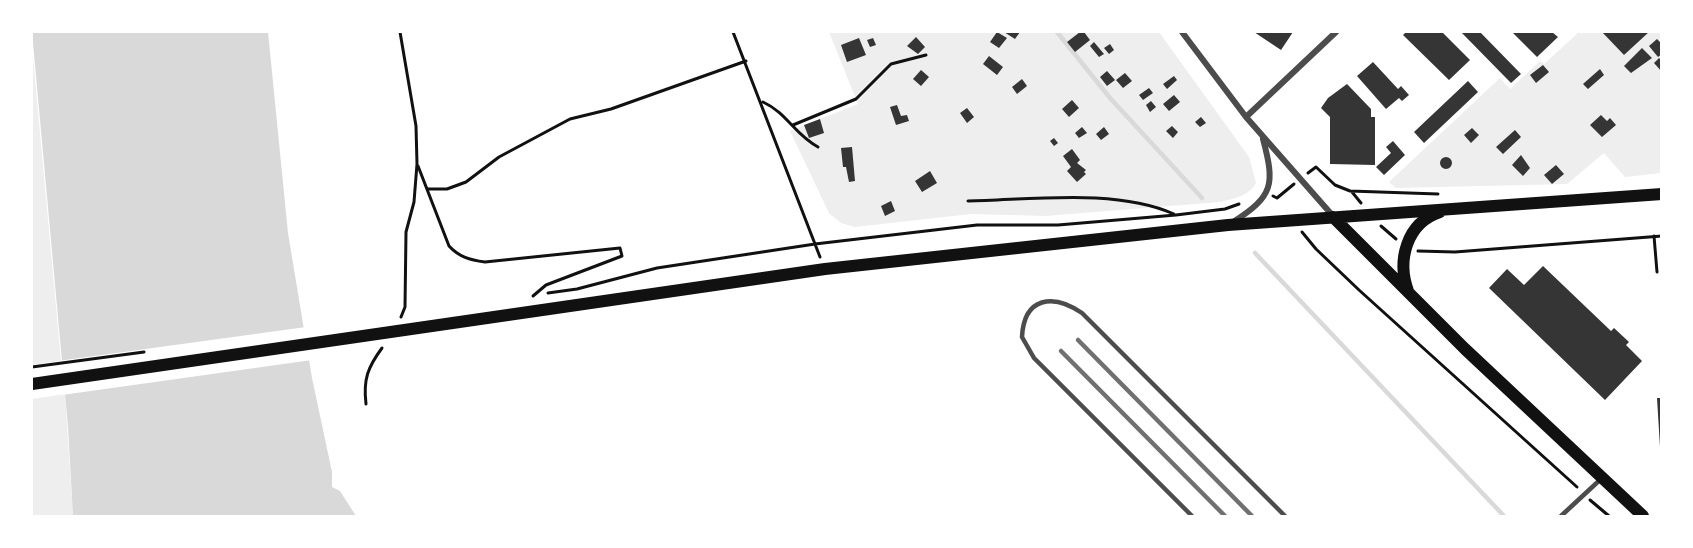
<!DOCTYPE html>
<style>
body{margin:0}
#map{position:relative;width:1693px;height:548px;overflow:hidden;background:#fff;font-family:Barlow,sans-serif}
canvas{display:block}
.frame{position:absolute;inset:0;border:33px solid #fff;pointer-events:none}
</style>
<div id="map">
<canvas width="1693" height="548"></canvas>
<div class="frame"></div>
</div>
<script>
const c = document.querySelector('canvas').getContext('2d');
c.lineJoin = 'round';
function fillPath(path, color) { c.fillStyle = color; c.fill(path, 'evenodd'); }
function stroke(path, color, width, dash) { c.strokeStyle = color; c.lineWidth = width; c.lineCap = dash ? 'butt' : 'round'; c.setLineDash(dash || []); c.stroke(path); }
const green = new Path2D(`
 M 829,32 L 1159,32 L 1249,157 L 1256,183 C 1249,196 1233,199 1220,202 L 1045,216 L 971,214 L 855,227 L 841,223 L 829,213 L 790,131 L 858,104 Z
 M 1579,32 L 1602,32 L 1624,55 L 1649,32 L 1661,32 L 1661,173 L 1625,177 L 1604,153 L 1567,184 L 1396,188 L 1389,182 L 1500,78 L 1510,89 L 1540,61 L 1544,64 Z
 M 32,46 L 61,361 L 32,365 Z
 M 65,394 L 73,516 L 32,516 L 32,399 Z`);
const water = new Path2D(`
 M 32,32 L 268,32 L 288,233 L 312,378 L 332,472 L 332,487 L 340,491 L 356,516 L 73,516 L 68,427 Z`);
const pier = new Path2D(`
 M 306,327 L 312,360 L 62,395 L 58,361 Z`);
const stream = new Path2D(`
 M 1057,32 L 1110,98 L 1202,198
 M 1255,253 L 1504,516`);
const building = new Path2D(`
 M 997,32 L 1007,38 L 999,48 L 990,42 Z
 M 1004,32 L 1020,32 L 1015,39 Z
 M 1080,32 L 1084,32 L 1090,40 L 1075,52 L 1067,42 Z
 M 1254,32 L 1293,32 L 1281,50 Z
 M 1406,32 L 1442,32 L 1470,60 L 1449,80 L 1403,35 Z
 M 1461,32 L 1480,32 L 1521,74 L 1511,83 Z
 M 1512,32 L 1552,32 L 1558,37 L 1537,57 Z
 M 1602,32 L 1649,32 L 1624,55 Z
 M 916,37 L 925,47 L 918,54 L 907,46 Z
 M 859,38 L 866,55 L 847,62 L 841,45 Z
 M 873,38 L 876,45 L 870,47 L 867,40 Z
 M 1657,39 L 1662,44 L 1662,54 L 1658,57 L 1649,46 Z
 M 1094,42 L 1104,54 L 1099,57 L 1090,46 Z
 M 1110,44 L 1114,50 L 1109,54 L 1104,48 Z
 M 1642,48 L 1652,58 L 1631,73 L 1624,66 Z
 M 989,56 L 1003,67 L 997,75 L 983,64 Z
 M 1659,58 L 1662,61 L 1662,72 L 1654,63 Z
 M 1373,62 L 1398,89 L 1401,86 L 1409,95 L 1402,101 L 1399,98 L 1386,109 L 1357,76 Z
 M 1543,65 L 1549,72 L 1536,83 L 1530,75 Z
 M 1600,69 L 1604,75 L 1588,89 L 1583,84 Z
 M 921,70 L 929,77 L 921,86 L 913,79 Z
 M 1107,71 L 1115,80 L 1107,86 L 1100,77 Z
 M 1125,73 L 1132,81 L 1123,88 L 1116,80 Z
 M 1174,76 L 1177,80 L 1167,89 L 1163,84 Z
 M 1022,79 L 1027,86 L 1017,94 L 1012,87 Z
 M 1468,81 L 1478,92 L 1424,143 L 1414,132 Z
 M 1347,84 L 1371,109 L 1371,117 L 1375,117 L 1375,165 L 1330,164 L 1330,117 L 1321,108 L 1328,98 Z
 M 1149,88 L 1153,93 L 1143,100 L 1139,95 Z
 M 1174,95 L 1180,102 L 1169,111 L 1163,104 Z
 M 1072,100 L 1079,108 L 1069,117 L 1062,109 Z
 M 1151,101 L 1156,107 L 1150,112 L 1146,105 Z
 M 897,105 L 901,116 L 907,115 L 909,121 L 896,125 L 890,107 Z
 M 967,108 L 974,117 L 967,123 L 960,113 Z
 M 1601,115 L 1607,121 L 1610,118 L 1616,125 L 1602,137 L 1590,125 Z
 M 1201,117 L 1206,123 L 1200,127 L 1195,122 Z
 M 820,119 L 824,133 L 809,138 L 804,125 Z
 M 1172,126 L 1178,132 L 1173,138 L 1166,131 Z
 M 1082,127 L 1087,133 L 1079,138 L 1075,133 Z
 M 1104,127 L 1109,134 L 1101,140 L 1096,134 Z
 M 1472,128 L 1479,135 L 1471,143 L 1464,135 Z
 M 1515,130 L 1521,137 L 1503,154 L 1496,147 Z
 M 1054,138 L 1058,143 L 1054,146 L 1050,141 Z
 M 1393,141 L 1405,155 L 1384,175 L 1376,167 L 1391,153 L 1386,147 Z
 M 852,147 L 855,181 L 849,182 L 846,167 L 843,167 L 841,148 Z
 M 1072,149 L 1080,160 L 1077,163 L 1086,170 L 1084,172 L 1086,174 L 1077,182 L 1067,171 L 1071,167 L 1063,156 Z
 M 1521,155 L 1530,168 L 1523,176 L 1512,165 Z
 M1440 163a6 6 0 1 1 12 0a6 6 0 1 1-12 0Z
 M 1556,165 L 1564,174 L 1552,184 L 1544,175 Z
 M 930,171 L 937,183 L 922,192 L 915,181 Z
 M 891,201 L 895,211 L 885,216 L 881,206 Z
 M 1543,266 L 1611,331 L 1614,328 L 1629,342 L 1626,345 L 1642,361 L 1605,400 L 1489,288 L 1507,269 L 1524,285 Z
 M 1657,398 L 1662,398 L 1662,447 L 1660,447 Z`);
const path = new Path2D(`
 M 400,32 L 416,126 L 417,164 L 414,202 L 406,232 L 405,307 L 401,317
 M 733,32 L 820,257
 M 763,102 C 787,113 795,135 818,147
 M 793,125 L 856,99 L 891,64 L 926,55
 M 418,166 L 449,246 C 459,257 470,260 485,262 L 620,248 L 622,256 L 546,285 L 533,296
 M 1308,173 L 1316,167 L 1335,185 L 1350,191 L 1438,194
 M 428,189 L 447,189 L 466,182 L 499,157 L 570,119 L 611,109 L 746,61
 M 1352,192 L 1361,203
 M 1273,196 L 1277,198 L 1294,184
 M 968,201 C 1031,200 1115,188 1174,214
 M 1381,226 L 1396,239
 M 1302,232 L 1316,249 L 1359,290 L 1577,487
 M 1654,236 L 1657,272
 M 1418,251 L 1455,252 L 1662,236
 M 548,293 L 577,289 L 657,268 L 815,244 L 977,225 L 1058,225 L 1176,215 L 1225,209 L 1239,204
 M 32,367 L 144,352
 M 366,404 C 363,379 368,367 382,348
 M 1590,500 L 1609,516`);
const service = new Path2D(`
 M 1192,516 L 1034,358 L 1022,337 C 1024,297 1053,293 1082,313 L 1285,516
 M 1561,516 L 1602,478`);
const minor = new Path2D(`
 M 1182,32 L 1246,117 L 1333,216
 M 1246,117 L 1336,32
 M 1233,222 C 1274,196 1275,184 1263,139`);
const secondary = new Path2D(`
 M 1333,217 L 1465,349 L 1643,516
 M 1408,291 C 1397,261 1406,223 1440,212
 M 32,384 L 825,269 L 1228,225 L 1662,194`);
const rail = new Path2D(`
 M 1078,340 L 1252,516
 M 1061,351 L 1225,516`);
fillPath(green, '#eee');
fillPath(water, '#d9d9d9');
fillPath(pier, '#fff');
stroke(stream, '#d9d9d9', 4.5);
fillPath(building, '#353535');
stroke(path, '#111', 3);
stroke(service, '#4c4c4c', 4.5);
stroke(minor, '#4c4c4c', 6);
stroke(secondary, '#111', 12);
stroke(rail, '#707070', 4.5);
</script>
